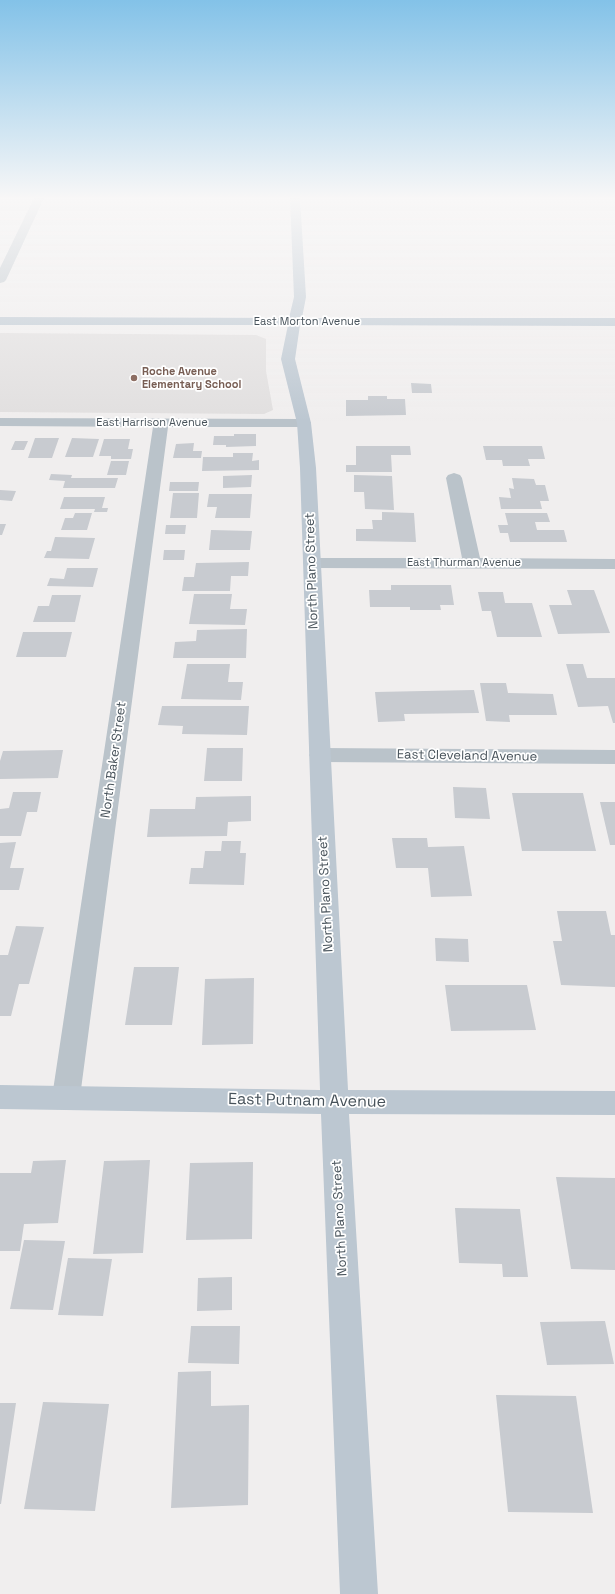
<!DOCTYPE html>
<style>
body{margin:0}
canvas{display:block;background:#f0eeee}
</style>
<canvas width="615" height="1594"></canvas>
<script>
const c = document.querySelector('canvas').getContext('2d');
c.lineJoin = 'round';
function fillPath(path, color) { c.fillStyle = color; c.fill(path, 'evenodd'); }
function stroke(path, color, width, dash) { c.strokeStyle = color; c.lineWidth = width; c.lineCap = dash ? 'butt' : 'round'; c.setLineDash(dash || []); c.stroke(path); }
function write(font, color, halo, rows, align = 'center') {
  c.font = font + ' "Space Grotesk",sans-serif'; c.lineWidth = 3.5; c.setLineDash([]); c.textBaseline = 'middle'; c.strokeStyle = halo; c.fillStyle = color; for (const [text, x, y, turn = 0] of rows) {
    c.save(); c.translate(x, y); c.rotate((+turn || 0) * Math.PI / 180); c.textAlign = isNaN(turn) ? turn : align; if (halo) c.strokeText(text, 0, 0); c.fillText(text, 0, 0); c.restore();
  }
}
const education = new Path2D(`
 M 0,333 L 256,335 L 266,339 L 266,371 L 273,410 L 264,414 L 0,412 Z`);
const building = new Path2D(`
 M 411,383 L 431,384 L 432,393 L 412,393 Z
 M 368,396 L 387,396 L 387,399 L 405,399 L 406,415 L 346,416 L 346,400 L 368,400 Z
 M 234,434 L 256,434 L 256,446 L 226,447 L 226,445 L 213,445 L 214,436 L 234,436 Z
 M 35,438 L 59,438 L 52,458 L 28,458 Z
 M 72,438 L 99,439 L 93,457 L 65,457 Z
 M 104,439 L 130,439 L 128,449 L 133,449 L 131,459 L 111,459 L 111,456 L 99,456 Z
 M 15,441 L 28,441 L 24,450 L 11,450 Z
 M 194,443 L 193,451 L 202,451 L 201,458 L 173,458 L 176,444 Z
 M 356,446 L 410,446 L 411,455 L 391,455 L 392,472 L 346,472 L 346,465 L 356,465 Z
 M 483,446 L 542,446 L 545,459 L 528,459 L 530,466 L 503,466 L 502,460 L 486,460 Z
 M 233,453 L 253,453 L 252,461 L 259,460 L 259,470 L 202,471 L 203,457 L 233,457 Z
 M 111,461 L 129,461 L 126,475 L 107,475 Z
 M 51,474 L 72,475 L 71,478 L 118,478 L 115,488 L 63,488 L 65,481 L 49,480 Z
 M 252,475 L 251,487 L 223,488 L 223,476 Z
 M 354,475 L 392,476 L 394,510 L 365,509 L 364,492 L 354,492 Z
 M 512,478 L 534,479 L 536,485 L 545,485 L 549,501 L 540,501 L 542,509 L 501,509 L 499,497 L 511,498 L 509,488 L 514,489 Z
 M 170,482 L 199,482 L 198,491 L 169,491 Z
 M 0,490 L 16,491 L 12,501 L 0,500 Z
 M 173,493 L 199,493 L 197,518 L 170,518 Z
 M 209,494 L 252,494 L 250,518 L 215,518 L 217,507 L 207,507 Z
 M 64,497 L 105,497 L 102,508 L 108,508 L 107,512 L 94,512 L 95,509 L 60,509 Z
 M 382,512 L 414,513 L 416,542 L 356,541 L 356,529 L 373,529 L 372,520 L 382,520 Z
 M 75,513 L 92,513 L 87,530 L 61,530 L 65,518 L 73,518 Z
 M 505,513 L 547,513 L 550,522 L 535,522 L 537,530 L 564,530 L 567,542 L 510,542 L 508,533 L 500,533 L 498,525 L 508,525 Z
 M 0,524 L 6,524 L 2,535 L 0,535 Z
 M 166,525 L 186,525 L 185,534 L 165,534 Z
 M 211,530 L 252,531 L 250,550 L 209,550 Z
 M 55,537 L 95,538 L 89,559 L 44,558 L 47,551 L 51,551 Z
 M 164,550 L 185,550 L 184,560 L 163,560 Z
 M 249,562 L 248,576 L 231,576 L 230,591 L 182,591 L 184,577 L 194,577 L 196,563 Z
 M 67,568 L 98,568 L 93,587 L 47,586 L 50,578 L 64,579 Z
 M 391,585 L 451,585 L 454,605 L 440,605 L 441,610 L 410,610 L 410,607 L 370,607 L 369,590 L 391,590 Z
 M 567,590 L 594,590 L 610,633 L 558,634 L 549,605 L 572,605 Z
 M 478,592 L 503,592 L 505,603 L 532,603 L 542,637 L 497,637 L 491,611 L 482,611 Z
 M 194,594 L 232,594 L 230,609 L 247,609 L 245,625 L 189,624 Z
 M 52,595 L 81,595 L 75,622 L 33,622 L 38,606 L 49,606 Z
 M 247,629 L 246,658 L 173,658 L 175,642 L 196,641 L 197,630 Z
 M 23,632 L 72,632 L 66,657 L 16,657 Z
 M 187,664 L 230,664 L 228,682 L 243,682 L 241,700 L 181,699 Z
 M 566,664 L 583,664 L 587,678 L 615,678 L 615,723 L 613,723 L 608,706 L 578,707 Z
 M 480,683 L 506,683 L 508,693 L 553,694 L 557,715 L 509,715 L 510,722 L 486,721 Z
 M 474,690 L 479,713 L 404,714 L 405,721 L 378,722 L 375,692 Z
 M 162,706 L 249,706 L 247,735 L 182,734 L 183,726 L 158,725 Z
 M 207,748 L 243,748 L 242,781 L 204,781 Z
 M 63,750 L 58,778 L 0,779 L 0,761 L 3,751 Z
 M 453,787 L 486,788 L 490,819 L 455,818 Z
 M 13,792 L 41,792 L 37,812 L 27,812 L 21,836 L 0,836 L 0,809 L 9,808 Z
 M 512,793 L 583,793 L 596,851 L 522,851 Z
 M 251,796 L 251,821 L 228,822 L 227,836 L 147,837 L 150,809 L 195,809 L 196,797 Z
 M 600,802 L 615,802 L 615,845 L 610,845 Z
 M 392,838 L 427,838 L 428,847 L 464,846 L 472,896 L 431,897 L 428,868 L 396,868 Z
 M 222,841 L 241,841 L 240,853 L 246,853 L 244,885 L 189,884 L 191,868 L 203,868 L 205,851 L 221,851 Z
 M 16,842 L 10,868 L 24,868 L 19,890 L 0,890 L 0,843 Z
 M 557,911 L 606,911 L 611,935 L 615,935 L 615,987 L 561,985 L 553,941 L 562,941 Z
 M 16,926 L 44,927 L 29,984 L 19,984 L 11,1016 L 0,1016 L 0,955 L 8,955 Z
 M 435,938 L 468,939 L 469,962 L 436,961 Z
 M 134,967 L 179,967 L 172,1025 L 125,1025 Z
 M 254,978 L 253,1044 L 202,1045 L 205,979 Z
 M 445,985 L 527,985 L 536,1030 L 451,1031 Z
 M 66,1160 L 58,1223 L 24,1224 L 20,1251 L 0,1251 L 0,1173 L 31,1173 L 33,1161 Z
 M 150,1160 L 143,1253 L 93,1254 L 104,1161 Z
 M 253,1162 L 252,1239 L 186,1240 L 190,1163 Z
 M 556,1177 L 615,1178 L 615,1270 L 571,1269 Z
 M 455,1208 L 520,1209 L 528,1277 L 503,1277 L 502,1264 L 459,1263 Z
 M 24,1240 L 65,1241 L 53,1310 L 10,1309 Z
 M 68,1258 L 112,1259 L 103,1316 L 58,1315 Z
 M 232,1277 L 232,1310 L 197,1311 L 198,1278 Z
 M 605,1321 L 614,1364 L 547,1365 L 540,1322 Z
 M 191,1326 L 240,1326 L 239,1364 L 188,1363 Z
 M 211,1371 L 211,1406 L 249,1405 L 248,1505 L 171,1508 L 178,1372 Z
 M 496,1395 L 576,1396 L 593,1513 L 508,1512 Z
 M 43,1402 L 109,1404 L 95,1511 L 24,1509 Z
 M 0,1403 L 16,1403 L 1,1504 L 0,1504 Z`);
const street = new Path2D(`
 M 34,198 L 44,198 L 6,280 L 4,282 L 0,283 L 0,268 Z
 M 0,418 L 304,419 L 309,420 L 311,423 L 309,426 L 304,427 L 168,427 L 80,1097 L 76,1106 L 66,1109 L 56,1106 L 52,1097 L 153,427 L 0,426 Z
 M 454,473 L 460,475 L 462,478 L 480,558 L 615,559 L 615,569 L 312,568 L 306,567 L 303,563 L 306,559 L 312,558 L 462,558 L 446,478 L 448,475 Z
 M 320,748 L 615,750 L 615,764 L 320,762 L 313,760 L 309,755 L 313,750 Z`);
const secondary = new Path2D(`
 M 290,198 L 300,198 L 306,297 L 302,318 L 615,318 L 615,326 L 300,325 L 295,359 L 311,423 L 316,468 L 348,1090 L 615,1091 L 615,1115 L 349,1114 L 378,1594 L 340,1594 L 321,1114 L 0,1109 L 0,1085 L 320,1090 L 300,468 L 297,423 L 281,359 L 288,325 L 0,325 L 0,317 L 289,318 L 294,297 Z`);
const markers = [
 [134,378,4,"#8d6e63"]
];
const farStreetnames = [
 ["East Morton Avenue",307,322],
 ["East Harrison Avenue",152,423],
 ["East Thurman Avenue",464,563]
];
const farEducationnames = [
 ["Roche Avenue",142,372],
 ["Elementary School",142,385]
];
const streetNames = [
 ["North Plano Street",312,571,-92],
 ["East Cleveland Avenue",467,756,1],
 ["North Baker Street",114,760,-82],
 ["North Plano Street",326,894,-93],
 ["North Plano Street",340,1218,-93]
];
const nearStreetnames = [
 ["East Putnam Avenue",307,1101,1]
];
fillPath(education, '#e1dfdf');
fillPath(building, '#c8cbd0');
fillPath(street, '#bac3ca');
fillPath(secondary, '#bcc7d1');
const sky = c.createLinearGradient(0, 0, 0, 421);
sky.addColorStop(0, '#83c2e8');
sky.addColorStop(0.47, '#f8f7f7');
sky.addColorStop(1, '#f8f7f700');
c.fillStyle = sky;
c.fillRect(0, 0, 615, 421);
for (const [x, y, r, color] of markers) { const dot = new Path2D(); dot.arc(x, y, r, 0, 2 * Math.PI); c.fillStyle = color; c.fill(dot); stroke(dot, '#fff', 1.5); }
write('11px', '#47525a', '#fff', farStreetnames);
write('bold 11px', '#785e54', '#fff', farEducationnames, 'left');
write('13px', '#47525a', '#fff', streetNames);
write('16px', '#47525a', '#fff', nearStreetnames);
</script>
